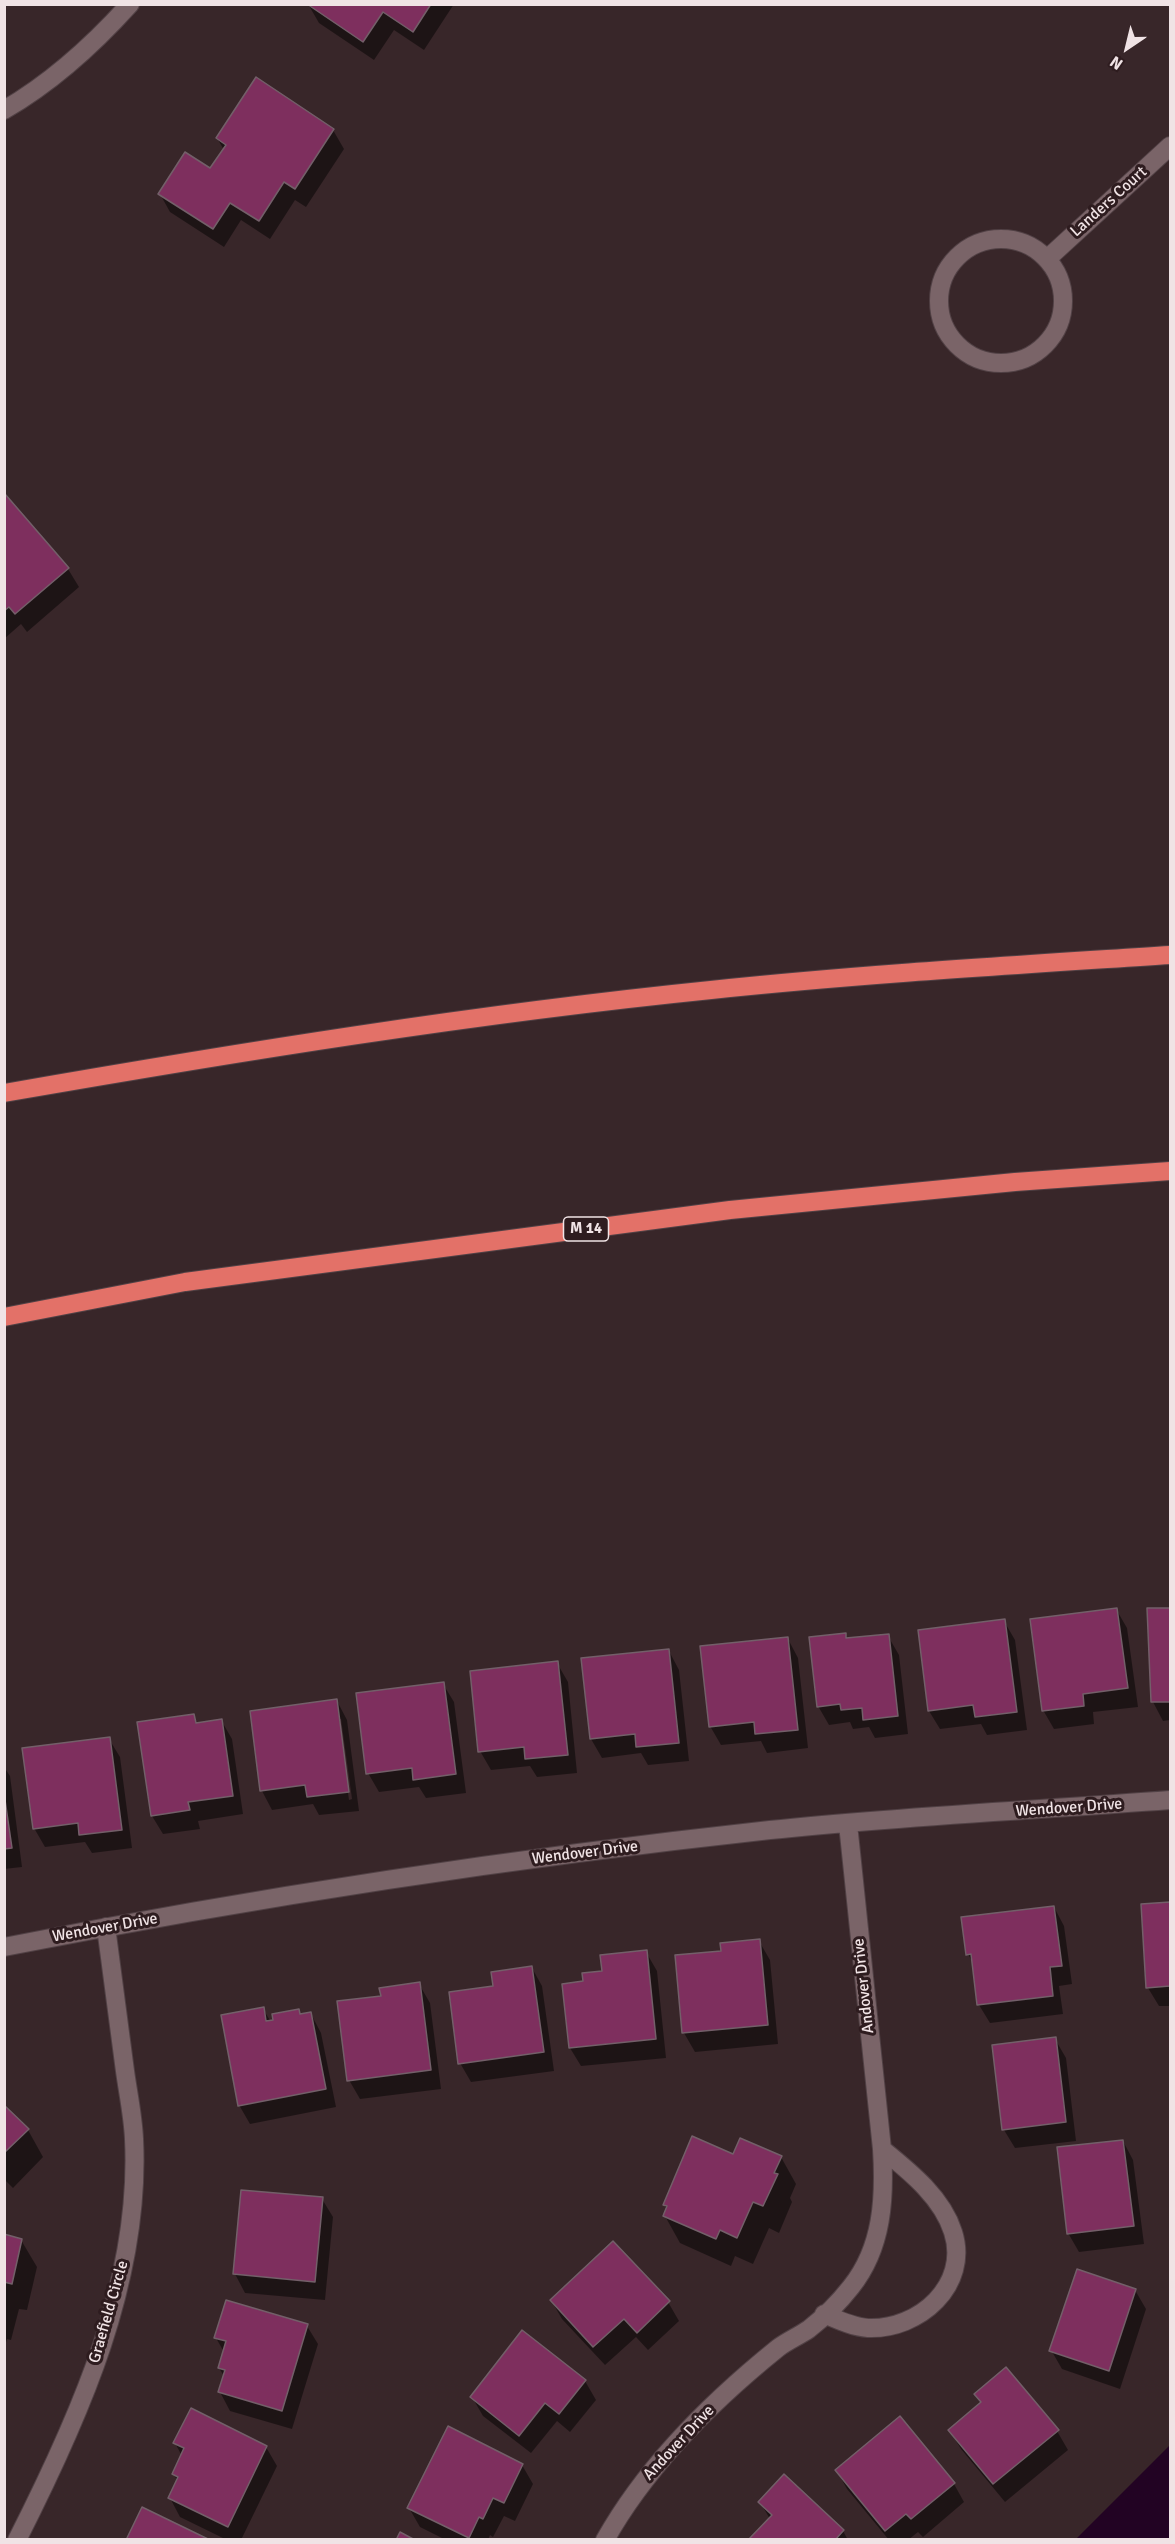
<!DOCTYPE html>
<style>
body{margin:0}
#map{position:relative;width:1175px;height:2544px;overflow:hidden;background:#382629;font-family:Signika,sans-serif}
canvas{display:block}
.frame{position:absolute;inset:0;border:6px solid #f0e3e5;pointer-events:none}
.north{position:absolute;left:1097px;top:18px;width:60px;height:60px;-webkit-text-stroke:4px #2e1c1f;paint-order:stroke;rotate:215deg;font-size:16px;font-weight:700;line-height:24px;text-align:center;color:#f0e3e5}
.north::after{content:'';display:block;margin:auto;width:21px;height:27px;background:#f0e3e5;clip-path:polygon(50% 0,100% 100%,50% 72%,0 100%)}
</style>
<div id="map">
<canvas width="1175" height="2544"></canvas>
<div class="frame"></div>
<div class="north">N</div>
</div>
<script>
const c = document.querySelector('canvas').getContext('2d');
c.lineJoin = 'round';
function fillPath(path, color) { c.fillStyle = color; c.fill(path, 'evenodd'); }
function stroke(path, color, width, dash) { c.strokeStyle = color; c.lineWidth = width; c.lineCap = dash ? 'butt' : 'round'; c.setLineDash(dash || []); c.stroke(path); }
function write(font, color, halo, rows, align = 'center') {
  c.font = font + ' Signika,sans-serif'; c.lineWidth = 6; c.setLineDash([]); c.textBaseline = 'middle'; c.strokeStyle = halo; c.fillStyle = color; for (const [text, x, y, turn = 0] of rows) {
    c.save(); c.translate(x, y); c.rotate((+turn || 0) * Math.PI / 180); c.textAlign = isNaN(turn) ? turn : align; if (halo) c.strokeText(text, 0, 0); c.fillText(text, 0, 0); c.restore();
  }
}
const water = new Path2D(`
 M 1170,2445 L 1170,2539 L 1076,2539 Z`);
const shadow = new Path2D(`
 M 308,4 L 454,4 L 424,50 L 394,30 L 374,60 L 319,23 Z
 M 333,130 L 344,149 L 306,207 L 295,200 L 270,239 L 241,220 L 224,247 L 170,212 L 160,194 L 211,170 L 224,150 L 217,138 Z
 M 5,496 L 68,569 L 79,587 L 27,632 L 21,624 L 4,639 Z
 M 1116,1609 L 1127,1628 L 1138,1707 L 1093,1712 L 1094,1724 L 1054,1729 L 1043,1710 Z
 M 1170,1609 L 1170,1720 L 1163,1721 L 1153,1702 L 1148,1610 Z
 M 1004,1621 L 1015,1640 L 1027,1730 L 987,1735 L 981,1724 L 940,1729 L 929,1711 Z
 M 845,1634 L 848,1640 L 888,1636 L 899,1655 L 908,1734 L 875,1738 L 869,1727 L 853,1729 L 850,1722 L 829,1725 L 818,1706 Z
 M 788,1639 L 798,1658 L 808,1748 L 767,1753 L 761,1741 L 721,1745 L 710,1726 Z
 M 669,1651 L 679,1670 L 689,1761 L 648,1765 L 641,1753 L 602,1758 L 591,1739 Z
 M 557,1663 L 568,1682 L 577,1773 L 537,1777 L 530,1766 L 491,1770 L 480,1751 Z
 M 443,1684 L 454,1702 L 466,1793 L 426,1798 L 419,1787 L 379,1792 L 368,1773 Z
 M 337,1701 L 347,1720 L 359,1811 L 319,1815 L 313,1804 L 272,1810 L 262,1791 L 252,1712 ZM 338,1719 L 341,1719 L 352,1799 L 349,1800 Z
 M 193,1716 L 198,1724 L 221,1720 L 232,1739 L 243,1814 L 198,1821 L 200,1829 L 163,1834 L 152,1816 Z
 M 109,1739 L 120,1757 L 132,1848 L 92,1853 L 85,1842 L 45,1847 L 34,1828 Z
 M 4,1767 L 10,1776 L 22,1867 L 4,1869 Z
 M 1170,1904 L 1170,2006 L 1159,2006 L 1148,1988 L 1142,1906 Z
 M 1054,1907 L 1064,1926 L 1072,1984 L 1059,1986 L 1063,2014 L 990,2023 L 979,2005 L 974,1965 L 968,1954 Z
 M 759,1941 L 770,1960 L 778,2044 L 695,2052 L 684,2033 L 677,1957 L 723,1953 Z
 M 646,1952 L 657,1971 L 666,2058 L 581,2066 L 570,2048 L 604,1972 Z
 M 532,1968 L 542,1986 L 554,2071 L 471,2082 L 460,2063 L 495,1987 Z
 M 419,1984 L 430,2003 L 441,2089 L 360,2099 L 349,2080 L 382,1997 Z
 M 263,2009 L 271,2022 L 298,2010 L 301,2015 L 311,2014 L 321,2033 L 336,2107 L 250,2124 L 239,2105 Z
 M 1055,2039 L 1066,2058 L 1076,2141 L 1015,2148 L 1004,2130 Z
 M 4,2107 L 28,2130 L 43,2157 L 13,2188 L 4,2179 Z
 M 1123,2141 L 1133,2160 L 1144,2244 L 1079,2252 L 1068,2233 Z
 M 734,2156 L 781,2157 L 796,2184 L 790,2198 L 792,2202 L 779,2233 L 769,2228 L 753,2264 L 735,2256 L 731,2266 L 680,2243 L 665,2216 L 667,2210 L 664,2205 Z
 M 322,2199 L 333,2217 L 325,2300 L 245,2293 L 235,2274 Z
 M 4,2236 L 21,2240 L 37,2267 L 27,2310 L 19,2309 L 11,2340 L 7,2339 L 4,2349 Z
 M 1135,2290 L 1146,2309 L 1120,2389 L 1062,2369 L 1051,2350 Z
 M 551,2300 L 668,2302 L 679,2321 L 648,2350 L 636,2337 L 605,2365 L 562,2319 Z
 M 307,2326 L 318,2344 L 292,2429 L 230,2411 L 220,2392 L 224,2376 L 219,2368 L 224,2352 L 216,2338 Z
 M 585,2381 L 596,2400 L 570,2432 L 557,2421 L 531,2453 L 483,2416 L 472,2397 Z
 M 976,2394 L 1057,2431 L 1068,2450 L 1005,2502 L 961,2449 L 950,2431 L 982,2404 Z
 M 448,2428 L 522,2465 L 533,2484 L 515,2521 L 504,2516 L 493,2537 L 490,2535 L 488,2540 L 446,2540 L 420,2527 L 409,2508 Z
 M 175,2443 L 266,2447 L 277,2466 L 241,2540 L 227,2540 L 180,2517 L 170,2498 L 178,2481 L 173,2474 L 182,2456 Z
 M 837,2471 L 954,2484 L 964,2502 L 923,2537 L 918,2532 L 908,2540 L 889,2540 L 847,2489 Z
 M 760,2502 L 843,2531 L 848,2540 L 750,2540 L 770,2519 Z`);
const building = new Path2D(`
 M 307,4 L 431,4 L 413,32 L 383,12 L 363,42 Z
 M 256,77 L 334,129 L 295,189 L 284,182 L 259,221 L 230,203 L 213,229 L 158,194 L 185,152 L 210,168 L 226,145 L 216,138 Z
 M 5,494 L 69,568 L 15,614 L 9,607 L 4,611 Z
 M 1117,1608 L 1128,1688 L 1083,1694 L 1084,1706 L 1042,1711 L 1030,1619 Z
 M 1147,1608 L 1170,1608 L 1170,1702 L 1151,1702 Z
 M 1005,1619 L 1017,1712 L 975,1717 L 973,1705 L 928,1711 L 918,1630 Z
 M 846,1633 L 846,1638 L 889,1634 L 898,1716 L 863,1720 L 862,1708 L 841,1710 L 840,1704 L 817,1707 L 809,1637 Z
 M 788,1637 L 798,1730 L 755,1734 L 754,1722 L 709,1727 L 700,1646 Z
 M 669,1649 L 679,1743 L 636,1747 L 635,1734 L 590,1739 L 581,1658 Z
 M 558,1661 L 568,1755 L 525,1759 L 524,1747 L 478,1752 L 470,1671 Z
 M 444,1682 L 456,1774 L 413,1780 L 412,1768 L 366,1774 L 356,1693 Z
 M 337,1699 L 349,1792 L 307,1797 L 305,1785 L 260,1791 L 250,1711 Z
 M 194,1714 L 196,1723 L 222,1719 L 233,1796 L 188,1802 L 190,1810 L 151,1816 L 137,1722 Z
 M 110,1737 L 122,1830 L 79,1835 L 78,1823 L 33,1829 L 22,1748 Z
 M 4,1793 L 12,1848 L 4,1849 Z
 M 1170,1902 L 1170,1986 L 1146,1988 L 1141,1904 Z
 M 1054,1906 L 1062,1966 L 1050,1967 L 1053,1996 L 977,2005 L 971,1954 L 966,1955 L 961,1917 Z
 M 760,1939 L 768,2025 L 682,2033 L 675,1955 L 721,1951 L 720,1943 Z
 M 647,1950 L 656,2039 L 569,2048 L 562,1984 L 583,1981 L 582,1973 L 602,1971 L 600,1955 Z
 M 532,1966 L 544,2052 L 458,2064 L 449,1992 L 493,1986 L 491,1972 Z
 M 420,1982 L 431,2070 L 347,2081 L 337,2001 L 381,1996 L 379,1988 Z
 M 264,2007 L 266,2021 L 273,2020 L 272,2014 L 299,2009 L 300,2014 L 311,2012 L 326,2089 L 238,2106 L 221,2015 Z
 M 1056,2037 L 1066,2122 L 1002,2130 L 992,2045 Z
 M 4,2105 L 29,2129 L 4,2153 Z
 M 692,2136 L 733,2154 L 740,2138 L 782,2156 L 774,2173 L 778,2174 L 763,2206 L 753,2202 L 737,2238 L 720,2230 L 716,2239 L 663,2216 L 667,2206 L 663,2205 Z
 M 1123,2140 L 1134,2226 L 1067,2234 L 1057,2147 Z
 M 241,2190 L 323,2197 L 315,2282 L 233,2274 Z
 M 4,2234 L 22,2239 L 12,2284 L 4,2282 Z
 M 613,2241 L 670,2301 L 637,2333 L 624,2319 L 593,2347 L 550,2300 Z
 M 1077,2269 L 1136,2289 L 1109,2371 L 1049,2351 Z
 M 226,2300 L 308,2324 L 282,2411 L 218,2392 L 225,2370 L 218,2368 L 226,2341 L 214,2338 Z
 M 522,2330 L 586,2380 L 559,2414 L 545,2403 L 519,2436 L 470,2397 Z
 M 1006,2367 L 1059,2430 L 993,2484 L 948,2430 L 981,2402 L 974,2394 Z
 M 191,2408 L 267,2446 L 228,2527 L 168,2498 L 178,2477 L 172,2474 L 184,2448 L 173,2443 Z
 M 900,2416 L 955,2483 L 911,2519 L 906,2514 L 885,2531 L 835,2470 Z
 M 448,2426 L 523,2464 L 504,2503 L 493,2498 L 483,2519 L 479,2517 L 469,2538 L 407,2508 Z
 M 784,2474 L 844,2530 L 835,2540 L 748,2540 L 772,2515 L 758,2502 Z
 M 142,2507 L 210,2540 L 126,2540 Z
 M 400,2532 L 415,2540 L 396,2540 Z`);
const minor = new Path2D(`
 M 4,110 C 51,83 93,45 130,4
 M939 301a62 62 0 1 1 124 0a62 62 0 1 1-124 0Z
 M 1047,259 L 1170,146
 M 4,1947 C 257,1897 513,1858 770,1830 C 903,1816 1037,1810 1170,1800
 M 824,2314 C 838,2320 853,2327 868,2328 C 919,2330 970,2285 953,2232 C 942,2197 909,2171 882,2149
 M 17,2540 C 80,2416 141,2280 134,2139 C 133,2116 128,2093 125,2071 C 119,2023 112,1975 106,1927
 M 605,2540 C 647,2465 711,2402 778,2348 C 787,2341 799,2336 809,2329 C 823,2318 840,2301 851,2287 C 883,2247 885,2197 882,2149 L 848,1824`);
const highway = new Path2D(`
 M 4,1093 C 239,1052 474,1014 711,990 C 864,974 1018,965 1170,955
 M 4,1317 L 185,1282 L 730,1210 L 1015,1182 L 1170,1171`);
const shields = [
 [586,1229,45]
];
const shieldNames = [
 ["M 14",586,1229]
];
const streetNames = [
 ["Landers Court",1109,202,-42],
 ["Wendover Drive",1069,1808,-4],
 ["Wendover Drive",585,1853,-7],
 ["Wendover Drive",105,1928,-10],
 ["Andover Drive",864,1986,-96],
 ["Graefield Circle",109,2312,-74],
 ["Andover Drive",679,2443,-47]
];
fillPath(water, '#220323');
fillPath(shadow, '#0007');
fillPath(building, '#7e2f5e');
stroke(building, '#735f69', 1.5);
stroke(minor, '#514145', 20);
stroke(highway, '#514145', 20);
stroke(minor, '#7a6468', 18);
stroke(highway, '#e37168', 18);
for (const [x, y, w] of shields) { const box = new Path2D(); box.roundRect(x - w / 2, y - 12, w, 24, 4.5); c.fillStyle = '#2e1c1f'; c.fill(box); stroke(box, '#f0e3e5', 1.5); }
write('bold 15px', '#f0e3e5', null, shieldNames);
write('16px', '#f0e3e5', '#2e1c1f', streetNames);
</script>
